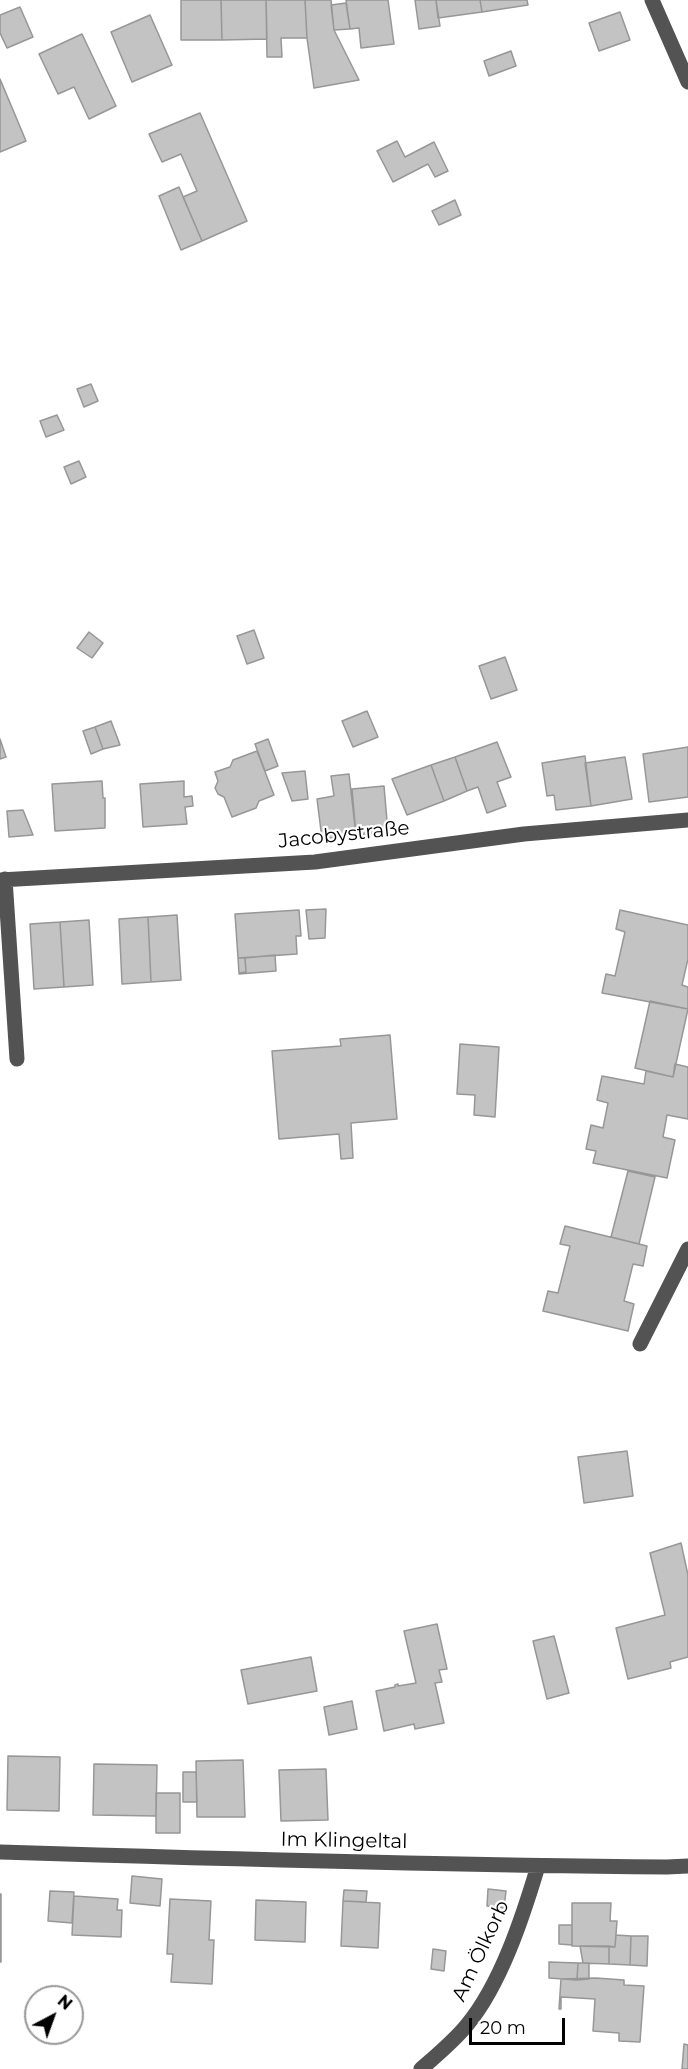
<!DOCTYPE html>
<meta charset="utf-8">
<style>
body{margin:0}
#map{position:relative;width:688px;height:2069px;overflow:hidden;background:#fff;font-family:Montserrat,sans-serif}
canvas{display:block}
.north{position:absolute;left:24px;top:1985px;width:60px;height:60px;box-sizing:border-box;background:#fff;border:2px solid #999;border-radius:50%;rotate:41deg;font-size:16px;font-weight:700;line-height:24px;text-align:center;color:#000}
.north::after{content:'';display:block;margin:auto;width:21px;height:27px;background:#000;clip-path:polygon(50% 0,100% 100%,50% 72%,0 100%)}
.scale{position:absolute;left:469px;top:2018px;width:96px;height:27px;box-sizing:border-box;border:3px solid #000;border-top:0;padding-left:8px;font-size:18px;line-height:21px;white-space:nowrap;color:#000;-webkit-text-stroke:4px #fff;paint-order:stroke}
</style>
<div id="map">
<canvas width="688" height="2069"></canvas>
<div class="north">N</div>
<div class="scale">20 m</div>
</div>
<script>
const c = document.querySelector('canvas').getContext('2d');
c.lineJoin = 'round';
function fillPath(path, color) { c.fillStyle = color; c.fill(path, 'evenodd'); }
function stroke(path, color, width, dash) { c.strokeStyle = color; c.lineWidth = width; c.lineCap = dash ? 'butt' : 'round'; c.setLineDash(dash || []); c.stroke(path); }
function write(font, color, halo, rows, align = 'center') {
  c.font = font + ' Montserrat,sans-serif'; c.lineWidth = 4.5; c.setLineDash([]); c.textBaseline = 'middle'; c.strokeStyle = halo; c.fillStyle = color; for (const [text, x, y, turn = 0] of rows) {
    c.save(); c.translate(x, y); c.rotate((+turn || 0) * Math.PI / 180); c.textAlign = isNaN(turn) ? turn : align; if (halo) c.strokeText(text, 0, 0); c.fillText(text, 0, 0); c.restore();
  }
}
const building = new Path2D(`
 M 181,0 L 221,0 L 222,40 L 181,40 Z
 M 221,0 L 266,0 L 267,39 L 222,40 Z
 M 266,0 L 305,0 L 307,38 L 281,38 L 282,57 L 267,57 Z
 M 305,0 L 331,0 L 334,30 L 359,80 L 314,88 L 307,38 Z
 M 346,0 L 388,0 L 394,44 L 361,48 L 359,28 L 350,29 Z
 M 415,0 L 436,0 L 440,26 L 419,29 Z
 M 436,0 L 480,0 L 482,12 L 438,18 Z
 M 480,0 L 527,0 L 528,5 L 482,12 Z
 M 346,3 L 350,29 L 334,30 L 331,5 Z
 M 20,7 L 33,37 L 7,48 L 0,33 L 0,15 Z
 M 620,12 L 630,40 L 599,51 L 589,23 Z
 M 150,15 L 172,65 L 132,82 L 111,32 Z
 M 82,34 L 116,106 L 89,119 L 74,87 L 58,94 L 39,54 Z
 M 511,51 L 516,66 L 489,76 L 484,61 Z
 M 0,79 L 26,141 L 0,152 Z
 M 200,113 L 247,221 L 202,241 L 183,197 L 197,191 L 181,154 L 162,162 L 149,134 Z
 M 397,141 L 405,157 L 434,142 L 448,171 L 435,177 L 428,164 L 393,182 L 377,151 Z
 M 179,187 L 202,241 L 181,250 L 159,196 Z
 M 455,200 L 461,215 L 439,225 L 432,211 Z
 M 91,384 L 98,401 L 84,407 L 77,389 Z
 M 57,415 L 64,430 L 46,437 L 40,421 Z
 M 79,461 L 86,477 L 71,484 L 64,467 Z
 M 254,630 L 264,658 L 247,664 L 237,636 Z
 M 89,632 L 103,643 L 92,658 L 77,648 Z
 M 505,657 L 517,690 L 491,699 L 479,666 Z
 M 367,711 L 378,737 L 353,747 L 342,721 Z
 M 111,721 L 120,745 L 103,749 L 95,727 Z
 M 95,727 L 103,749 L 91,754 L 83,731 Z
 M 0,739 L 6,757 L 0,759 Z
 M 268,739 L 278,766 L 265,771 L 255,744 Z
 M 497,742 L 511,777 L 497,782 L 506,806 L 487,813 L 478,787 L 467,791 L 455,757 Z
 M 688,747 L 688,797 L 649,802 L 643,754 Z
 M 257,751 L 274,795 L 259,801 L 256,808 L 232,817 L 224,797 L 218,794 L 215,788 L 218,781 L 215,772 L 230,767 L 233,760 Z
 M 585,756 L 591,806 L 556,810 L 554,795 L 547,796 L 542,763 Z
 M 455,757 L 467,791 L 444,801 L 431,765 Z
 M 625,757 L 632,799 L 591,806 L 585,763 Z
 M 431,765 L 444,801 L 407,815 L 392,779 Z
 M 305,771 L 308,799 L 292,801 L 282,773 Z
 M 349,774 L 356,835 L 322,839 L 317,799 L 334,796 L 331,776 Z
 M 102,781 L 103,798 L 105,798 L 105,828 L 55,831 L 52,784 Z
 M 184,781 L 184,797 L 192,796 L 193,806 L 185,807 L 187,824 L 143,827 L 140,784 Z
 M 384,786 L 388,832 L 356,835 L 352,789 Z
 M 23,810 L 33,835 L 9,837 L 7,811 Z
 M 326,909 L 325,938 L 309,939 L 306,910 Z
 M 299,910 L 301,936 L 296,936 L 297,954 L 238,958 L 235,914 Z
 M 620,910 L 688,925 L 688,959 L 682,985 L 688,987 L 688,1009 L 602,993 L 606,974 L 615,976 L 625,932 L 616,929 Z
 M 177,915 L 181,980 L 151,982 L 148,917 Z
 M 148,917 L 151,982 L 122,984 L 119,919 Z
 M 89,920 L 93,985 L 64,987 L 60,922 Z
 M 60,922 L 64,987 L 34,989 L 30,924 Z
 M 275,955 L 276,971 L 239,974 L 246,972 L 245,958 Z
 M 238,958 L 245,958 L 246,972 L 239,973 Z
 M 650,1001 L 688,1009 L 673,1077 L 635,1068 Z
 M 390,1035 L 397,1119 L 351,1123 L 353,1158 L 341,1159 L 339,1134 L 279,1139 L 272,1051 L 341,1046 L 340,1039 Z
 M 460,1044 L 499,1047 L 495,1117 L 474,1115 L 475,1095 L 457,1094 Z
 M 675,1064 L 688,1067 L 688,1119 L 667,1115 L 663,1137 L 675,1140 L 667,1178 L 593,1163 L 596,1151 L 586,1149 L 591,1125 L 603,1128 L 608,1103 L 597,1100 L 602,1076 L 644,1084 L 646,1071 L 673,1077 Z
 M 628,1171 L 655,1177 L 639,1244 L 611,1237 Z
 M 565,1226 L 647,1246 L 643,1266 L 633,1264 L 624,1301 L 634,1304 L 628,1331 L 543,1311 L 548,1291 L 558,1293 L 570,1246 L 560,1244 Z
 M 627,1451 L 633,1496 L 584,1503 L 578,1457 Z
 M 681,1543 L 688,1575 L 688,1657 L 670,1662 L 671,1668 L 628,1679 L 616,1628 L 665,1615 L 650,1553 Z
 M 437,1624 L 447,1669 L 439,1670 L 442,1682 L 435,1683 L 444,1723 L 415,1729 L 414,1724 L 384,1731 L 376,1691 L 395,1687 L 395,1685 L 398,1684 L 398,1686 L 416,1683 L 404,1631 Z
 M 554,1636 L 569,1693 L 547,1699 L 533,1641 Z
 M 311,1657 L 317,1691 L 248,1704 L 241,1670 Z
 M 352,1701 L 357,1729 L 329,1735 L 324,1707 Z
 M 8,1756 L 60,1757 L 59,1811 L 7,1810 Z
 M 243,1760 L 245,1817 L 197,1817 L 196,1761 Z
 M 94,1764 L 157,1765 L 156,1816 L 93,1815 Z
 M 326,1769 L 328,1820 L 281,1821 L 279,1770 Z
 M 183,1772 L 196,1772 L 197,1802 L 183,1802 Z
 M 156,1793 L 180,1793 L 180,1833 L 156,1833 Z
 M 132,1876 L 162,1879 L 160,1906 L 130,1903 Z
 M 488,1889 L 506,1891 L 504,1908 L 487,1906 Z
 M 344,1890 L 367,1891 L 366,1902 L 343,1901 Z
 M 50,1891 L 74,1892 L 72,1923 L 48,1921 Z
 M 0,1894 L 1,1894 L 1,1962 L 0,1962 Z
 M 74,1896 L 118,1899 L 117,1910 L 122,1910 L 121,1937 L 72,1935 Z
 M 170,1899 L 211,1901 L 209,1940 L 214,1940 L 212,1984 L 171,1982 L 173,1954 L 167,1954 Z
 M 256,1900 L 306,1902 L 305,1942 L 255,1940 Z
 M 343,1901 L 380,1903 L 378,1948 L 341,1946 Z
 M 572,1903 L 611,1903 L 610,1921 L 617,1921 L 615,1947 L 572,1946 Z
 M 559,1925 L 572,1925 L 572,1945 L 559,1944 Z
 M 616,1935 L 631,1936 L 630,1965 L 609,1964 L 609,1946 L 615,1947 Z
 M 631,1936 L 648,1936 L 647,1966 L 630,1965 Z
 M 580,1946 L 609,1946 L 609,1964 L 583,1963 Z
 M 433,1949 L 446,1951 L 444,1971 L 431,1969 Z
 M 549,1962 L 578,1963 L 577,1980 L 549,1978 Z
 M 578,1963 L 589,1963 L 589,1979 L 577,1980 Z
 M 596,1978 L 624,1980 L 624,1985 L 644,1986 L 640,2042 L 619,2041 L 619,2033 L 593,2031 L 595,1999 L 561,1997 L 561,2009 L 559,2009 L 561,1979 Z
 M 684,2044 L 688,2045 L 688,2069 L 682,2069 Z`);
const minor = new Path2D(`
 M 652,0 L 688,82
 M 5,879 L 17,1059
 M 0,880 L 315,862 L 524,834 L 688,820
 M 640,1344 L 688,1249
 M 0,1852 C 222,1859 445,1865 667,1867 L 688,1866
 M 421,2069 C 437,2055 454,2041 467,2025 C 501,1984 523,1916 538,1866`);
const streetNames = [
 ["Jacobystraße",344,835,-6],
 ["Im Klingeltal",344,1841,1],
 ["Am Ölkorb",481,1951,-65]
];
fillPath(building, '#c3c3c3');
stroke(building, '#979797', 1.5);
stroke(minor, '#535353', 15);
write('20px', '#000', '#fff', streetNames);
</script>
